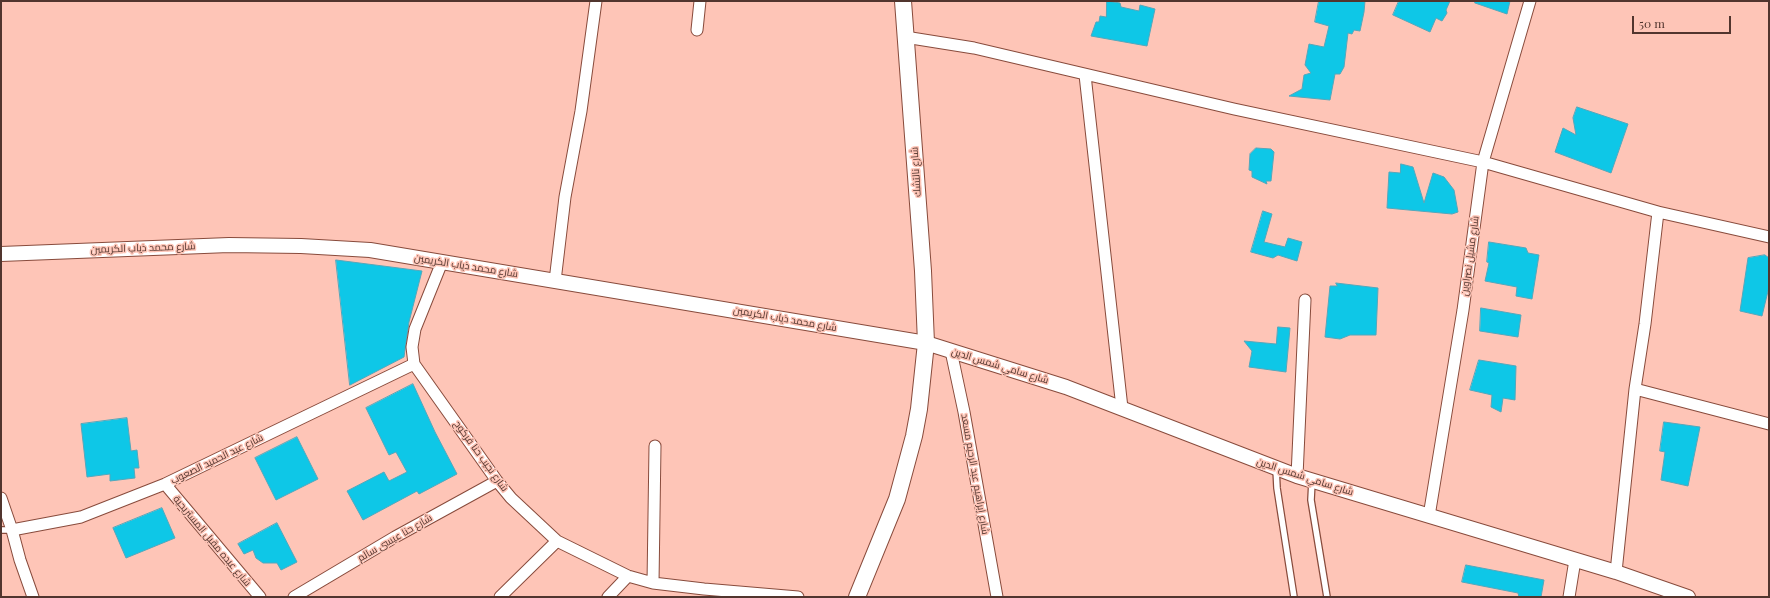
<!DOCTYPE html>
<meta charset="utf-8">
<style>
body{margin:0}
#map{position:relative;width:1770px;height:598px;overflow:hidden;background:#fec5b7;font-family:"Playfair Display",serif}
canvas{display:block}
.frame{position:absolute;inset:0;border:2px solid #51352e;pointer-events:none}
.scale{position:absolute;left:1632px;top:16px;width:99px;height:18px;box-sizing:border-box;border:2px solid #51352e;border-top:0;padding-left:5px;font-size:12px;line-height:14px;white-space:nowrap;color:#51352e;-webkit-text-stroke:3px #fec5b7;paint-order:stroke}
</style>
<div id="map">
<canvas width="1770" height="598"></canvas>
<div class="frame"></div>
<div class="scale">50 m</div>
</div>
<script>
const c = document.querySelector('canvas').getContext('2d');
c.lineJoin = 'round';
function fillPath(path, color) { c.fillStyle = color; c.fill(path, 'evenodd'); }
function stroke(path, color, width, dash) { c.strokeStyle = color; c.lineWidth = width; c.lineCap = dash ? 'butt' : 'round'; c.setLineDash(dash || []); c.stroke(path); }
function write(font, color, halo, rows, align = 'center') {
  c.font = font + ' "Playfair Display",Cairo,serif'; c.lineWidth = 3; c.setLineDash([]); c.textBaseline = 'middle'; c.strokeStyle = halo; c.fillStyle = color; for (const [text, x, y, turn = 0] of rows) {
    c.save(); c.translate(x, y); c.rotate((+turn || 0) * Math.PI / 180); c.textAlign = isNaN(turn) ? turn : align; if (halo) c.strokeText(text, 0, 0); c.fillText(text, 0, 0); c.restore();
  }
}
const building = new Path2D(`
 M 1107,1 L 1120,3 L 1121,7 L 1139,11 L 1140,5 L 1155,9 L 1147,46 L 1091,36 L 1096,22 L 1099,22 L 1100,16 L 1106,17 Z
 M 1319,1 L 1365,1 L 1364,12 L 1360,31 L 1354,30 L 1352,34 L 1348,33 L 1344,67 L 1340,74 L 1335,74 L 1330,100 L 1289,96 L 1302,89 L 1304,75 L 1311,73 L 1305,65 L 1309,44 L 1324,47 L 1329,26 L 1315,22 Z
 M 1399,1 L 1450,1 L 1446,10 L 1447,13 L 1442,21 L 1436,18 L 1430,32 L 1393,15 Z
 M 1475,1 L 1510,1 L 1507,14 L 1475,3 Z
 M 1577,107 L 1628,124 L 1611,173 L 1555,152 L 1563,128 L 1576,135 L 1573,118 Z
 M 1256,148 L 1271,149 L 1274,152 L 1271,181 L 1266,181 L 1267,184 L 1252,177 L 1252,171 L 1249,170 L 1250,154 Z
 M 1401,164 L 1413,167 L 1424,203 L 1433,173 L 1444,177 L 1454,190 L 1458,212 L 1452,214 L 1387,208 L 1389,172 L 1400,173 Z
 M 1263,211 L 1272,214 L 1264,242 L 1285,247 L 1288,238 L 1302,242 L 1297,261 L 1278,255 L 1273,258 L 1251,252 Z
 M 1489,242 L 1526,248 L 1528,253 L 1539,255 L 1532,299 L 1516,296 L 1517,287 L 1485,281 L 1489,263 L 1487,262 Z
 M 1765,255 L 1769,258 L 1769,287 L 1762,316 L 1740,311 L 1748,258 Z
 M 336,260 L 422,271 L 409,322 L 404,357 L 350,385 Z
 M 1336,283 L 1378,288 L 1376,335 L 1350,335 L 1340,339 L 1325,337 L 1330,286 L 1337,286 Z
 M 1481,308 L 1521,315 L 1518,337 L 1480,331 Z
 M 1278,327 L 1290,328 L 1286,372 L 1249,367 L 1252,351 L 1244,341 L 1276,344 Z
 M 1479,360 L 1516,366 L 1515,400 L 1503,398 L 1501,412 L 1491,407 L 1492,395 L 1470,390 Z
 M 413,384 L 435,432 L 457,474 L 419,494 L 417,491 L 363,520 L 347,491 L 384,472 L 389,481 L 407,472 L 396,452 L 389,455 L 366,408 Z
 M 127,418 L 131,451 L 137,450 L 139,468 L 134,468 L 135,478 L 110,481 L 110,474 L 87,477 L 81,424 Z
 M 1664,422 L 1700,427 L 1688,486 L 1661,480 L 1665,452 L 1660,451 Z
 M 297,437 L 318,479 L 276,500 L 255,458 Z
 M 162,508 L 175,538 L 126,558 L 113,528 Z
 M 277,523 L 297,562 L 281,570 L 277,563 L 263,563 L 256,558 L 253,550 L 244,554 L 238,544 Z
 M 1466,565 L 1544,580 L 1541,597 L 1519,597 L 1518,593 L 1462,582 Z`);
const service = new Path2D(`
 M 1276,468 L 1277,488 L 1294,597
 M 1312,481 L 1311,500 L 1327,597
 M 1,530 L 12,530`);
const minor = new Path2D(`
 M 697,30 L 700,1
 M 905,37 L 974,48 L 1234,109 L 1483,162 L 1658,212 L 1645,324 L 1635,389 L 1769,424
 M 1085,75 L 1122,408
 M 1658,212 L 1769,237
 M 442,262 L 415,329 L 412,347 L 414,364 L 497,481 L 511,498 L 557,541 L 628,576 L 653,583 L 704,589 L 798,597
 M 555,281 L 565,197 L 581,111 L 596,1
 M 951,351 L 964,412 L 997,597
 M 1297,476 L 1305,300
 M 165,484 L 260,597
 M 1,498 L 12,530 L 20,560 L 33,597
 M 1429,516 L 1463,310 L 1483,162 L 1530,1
 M 12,530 L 81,517 L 165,484 L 414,364
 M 1616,572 L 1635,389
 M 653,583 L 655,446
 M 294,597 L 395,537 L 497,481
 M 500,597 L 557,541
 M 608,597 L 628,576
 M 1569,597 L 1575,560`);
const tertiary = new Path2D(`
 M 1,254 L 229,245 L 301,246 L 370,250 L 926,343 L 1066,387 L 1297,476 L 1616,572 L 1688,597`);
const secondary = new Path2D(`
 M 857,597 L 897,499 L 914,436 L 919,409 L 926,343 L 923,271 L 903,1`);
const streetNames = [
 ["شارع نالتشك",916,172,-94],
 ["شارع محمد ذياب الكريمين",143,248,-2],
 ["شارع مشيل نصراوين",1470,256,-82],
 ["شارع محمد ذياب الكريمين",466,266,9],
 ["شارع محمد ذياب الكريمين",785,319,10],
 ["شارع سامي شمس الدين",1000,366,17],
 ["شارع نجيب حنا فركوح",481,456,54],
 ["شارع عبد الحميد الصعوب",217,459,-26],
 ["شارع إبراهيم عبد الرحيم مسعد",975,474,80],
 ["شارع سامي شمس الدين",1305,477,18],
 ["شارع حنا عيسى سالم",395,538,-30],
 ["شارع عبده مقبل المستريحية",212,541,50]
];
fillPath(building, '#0ec7e7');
stroke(building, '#53a7bb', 1);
stroke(service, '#884b3c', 8);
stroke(minor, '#884b3c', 13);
stroke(tertiary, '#884b3c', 16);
stroke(secondary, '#884b3c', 18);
stroke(service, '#fff', 5.5);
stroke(minor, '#fff', 11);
stroke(tertiary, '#fff', 14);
stroke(secondary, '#fff', 16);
write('10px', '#51352e', '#fec5b7', streetNames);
</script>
